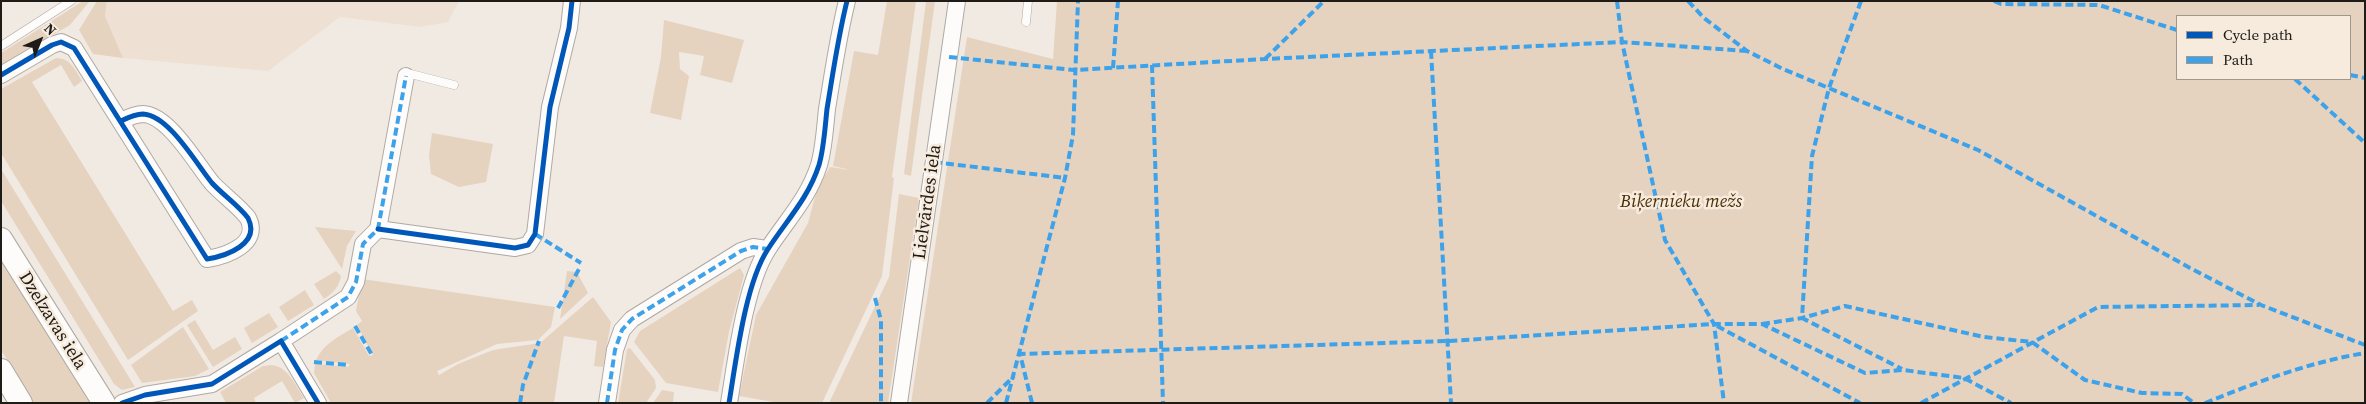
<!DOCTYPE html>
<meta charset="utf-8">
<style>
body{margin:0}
#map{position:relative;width:2366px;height:404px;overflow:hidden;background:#f1eae3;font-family:"Source Serif 4",serif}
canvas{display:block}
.frame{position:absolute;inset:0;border:2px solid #1f1b16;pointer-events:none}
.legend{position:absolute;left:2176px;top:15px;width:175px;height:65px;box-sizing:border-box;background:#f7ebdd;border:1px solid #a1988d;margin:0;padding:6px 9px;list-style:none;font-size:15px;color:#1f1b16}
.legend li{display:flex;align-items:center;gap:10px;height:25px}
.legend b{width:25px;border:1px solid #a1988d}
.north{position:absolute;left:15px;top:15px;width:50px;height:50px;-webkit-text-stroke:4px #f7ebdd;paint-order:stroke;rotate:44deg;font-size:14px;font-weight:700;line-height:20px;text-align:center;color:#1f1b16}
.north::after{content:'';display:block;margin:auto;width:18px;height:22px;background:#1f1b16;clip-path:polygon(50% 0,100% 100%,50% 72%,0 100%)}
</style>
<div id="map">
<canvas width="2366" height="404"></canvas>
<div class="frame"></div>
<ul class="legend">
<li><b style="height:6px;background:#0057b8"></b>Cycle path</li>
<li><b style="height:6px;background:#3da2ea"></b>Path</li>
</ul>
<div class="north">N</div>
</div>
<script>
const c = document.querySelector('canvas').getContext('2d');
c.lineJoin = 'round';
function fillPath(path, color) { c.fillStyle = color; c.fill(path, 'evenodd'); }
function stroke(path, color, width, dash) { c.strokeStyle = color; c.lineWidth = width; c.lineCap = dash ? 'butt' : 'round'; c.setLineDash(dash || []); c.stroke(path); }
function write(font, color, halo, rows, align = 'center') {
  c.font = font + ' "Source Serif 4",serif'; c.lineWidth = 5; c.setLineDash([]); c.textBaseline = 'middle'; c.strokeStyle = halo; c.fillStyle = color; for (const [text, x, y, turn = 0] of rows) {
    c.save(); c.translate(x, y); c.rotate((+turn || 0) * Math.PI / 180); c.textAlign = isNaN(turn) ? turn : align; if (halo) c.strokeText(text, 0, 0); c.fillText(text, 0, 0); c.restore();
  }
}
const built = new Path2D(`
 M 107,1 L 459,1 L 448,22 L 420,27 L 340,17 L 268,71 L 123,58 L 105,16 Z`);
const green = new Path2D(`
 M 83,1 L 90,1 L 70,25 L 1,65 L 1,53 Z
 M 97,1 L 107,1 L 105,16 L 123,58 L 93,54 L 79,30 Z
 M 887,1 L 916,1 L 892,177 L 894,178 L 882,276 L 822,403 L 779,403 L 739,396 L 756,315 L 808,223 L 817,189 L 830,167 L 851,170 L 833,166 L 854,51 L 878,55 Z
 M 926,1 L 935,1 L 911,176 L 904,174 Z
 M 1057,1 L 2365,1 L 2365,403 L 911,403 L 967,37 L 1053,59 ZM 2177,16 L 2350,16 L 2350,79 L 2177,79 Z
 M 664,20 L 744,40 L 732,83 L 700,75 L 704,56 L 679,52 L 680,69 L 689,76 L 681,120 L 650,113 L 661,57 Z
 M 56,58 C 70,58 75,69 82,81 L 74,87 L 61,65 L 32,82 L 173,311 L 192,300 L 198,311 L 128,360 L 1,153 L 1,89 Z
 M 432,133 L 493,144 L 486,182 L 459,187 L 431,174 L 429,155 Z
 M 1,169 L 135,387 L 122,390 L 114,384 L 1,201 Z
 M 899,194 L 919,198 L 888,403 L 829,403 L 889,277 Z
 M 315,227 L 356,231 L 347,246 L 342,269 Z
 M 1,255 L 92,403 L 34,403 L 1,350 Z
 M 740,268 L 744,275 L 729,332 L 718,392 L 666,383 L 634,342 L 640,331 Z
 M 336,271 L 341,276 C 339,287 333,293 324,299 L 314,284 Z
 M 567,271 L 577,272 L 588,293 L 560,319 Z
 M 362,279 L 555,307 L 551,327 L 538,340 L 497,344 L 437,371 L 439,375 L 458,364 L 493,350 L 540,343 L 593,297 L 611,322 L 603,367 L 594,366 L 597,341 L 564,336 L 554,403 L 331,403 L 314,373 L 315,364 L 348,367 L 350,364 L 316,360 C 323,344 338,337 353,328 L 369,356 L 373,355 L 357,325 L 362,321 L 356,311 Z
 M 305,290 L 314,305 L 288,321 L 279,307 Z
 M 269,313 L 278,327 L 252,343 L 244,328 Z
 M 195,320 L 213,350 L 235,337 L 242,349 L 213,367 L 187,325 Z
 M 183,327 L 209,369 L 195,376 L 142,383 L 131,365 Z
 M 630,348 L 655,380 L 656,388 L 646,403 L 618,403 L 627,349 Z
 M 271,365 C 288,366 295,385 304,398 L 295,403 L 282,381 L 254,398 L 256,403 L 226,403 L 220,392 L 263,366 Z
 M 662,390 L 674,392 L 673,403 L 653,403 Z`);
const lane = new Path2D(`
 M 1026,22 L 1028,1
 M 1,46 L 71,1
 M 406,76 L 411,74 L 454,85`);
const street = new Path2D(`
 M 1,75 L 52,45 L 61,42 L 74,48 L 207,259 C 226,256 261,244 248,218 C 238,205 223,195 212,183 C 197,165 169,115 143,114 C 135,114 127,118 121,121
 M 378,229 L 515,248 L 528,245 L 535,234 L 550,107 L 569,28 L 572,1
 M 281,341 L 348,297 L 356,282 L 363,244 L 378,229 L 406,76
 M 122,403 L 145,395 L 212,384 L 281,341 L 318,403
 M 607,403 L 615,350 L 622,330 L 632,319 L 741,251 L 753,247 L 767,249
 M 729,403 C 736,361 745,284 768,249 C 786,221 808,199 819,165 C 824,148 825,127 827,109 C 833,73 838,37 847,1
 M 899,403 L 957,1`);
const secondary = new Path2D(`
 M 1,239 L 104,403
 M 1,370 L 21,403`);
const quiet = new Path2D(`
 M 1617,1 L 1622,42 L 1665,240 L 1714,324 L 1724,403
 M 1688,1 L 1704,18 L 1747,51 L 1783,69 L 1978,150 L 2190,268 L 2261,305 L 2365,345
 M 1861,1 L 1829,88 L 1812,156 L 1802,318 L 1902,369
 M 1994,1 L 2001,4 L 2099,5 L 2177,30
 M 1431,51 L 1451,403
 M 949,57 L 1074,70 L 1265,59 L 1622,42 L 1747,51
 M 1265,59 L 1324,1
 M 1152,65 L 1163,403
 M 1113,68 L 1118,1
 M 2350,75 L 2365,78
 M 2295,79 L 2365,143
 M 934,162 L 1065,178
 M 535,234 L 581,263
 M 875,298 L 881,320 L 881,403
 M 558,308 L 579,269
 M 1762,324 L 1802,318 L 1845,306 L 1984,337 L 2032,342 L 2085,380 L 2142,393 L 2182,394 L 2194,403
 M 355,326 L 372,355
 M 1717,326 L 1860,403
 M 281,341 L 348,297 L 356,282 L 363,244 L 378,229 L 406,76
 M 314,362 L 348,365
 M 520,403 L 523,385 L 539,341
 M 607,403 L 615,350 L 622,330 L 632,319 L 741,251 L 753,247 L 767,249
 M 987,403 L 1014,376
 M 1006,403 L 1065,178 L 1073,135 L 1078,1
 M 1032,403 L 1020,354 L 1448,341 L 1714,324 L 1762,324 L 1865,373 L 1903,370 L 1964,378 L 2011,403
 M 1921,403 L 2098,307 L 2259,305
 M 2205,403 C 2257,382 2310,362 2365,353`);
const cycleway = new Path2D(`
 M 1,75 L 52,45 L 61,42 L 74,48 L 207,259 C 226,256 261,244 248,218 C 238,205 223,195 212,183 C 197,165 169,115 143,114 C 135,114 127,118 121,121
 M 378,229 L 515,248 L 528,245 L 535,234 L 550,107 L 569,28 L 572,1
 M 122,403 L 145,395 L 212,384 L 281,341 L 318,403
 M 729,403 C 736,361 745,284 768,249 C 786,221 808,199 819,165 C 824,148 825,127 827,109 C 833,73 838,37 847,1`);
const streetNames = [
 ["Lielvārdes iela",928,202,-82],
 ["Dzelzavas iela",52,321,58]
];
const parkNames = [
 ["Biķernieku mežs",1681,202]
];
fillPath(built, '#eee0d3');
fillPath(green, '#e5d3c0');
stroke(lane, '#aea9a3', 9);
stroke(street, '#aea9a3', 18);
stroke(secondary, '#aea9a3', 24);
stroke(lane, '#fdfcfb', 8);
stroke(street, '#fdfcfb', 16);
stroke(secondary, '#fdfcfb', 22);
stroke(quiet, '#3da2ea', 4, [8, 4]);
stroke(cycleway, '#0057b8', 5);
write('18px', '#1f1b16', '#f7ebdd', streetNames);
write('italic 18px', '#4b2e06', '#f7ebdd', parkNames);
</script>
